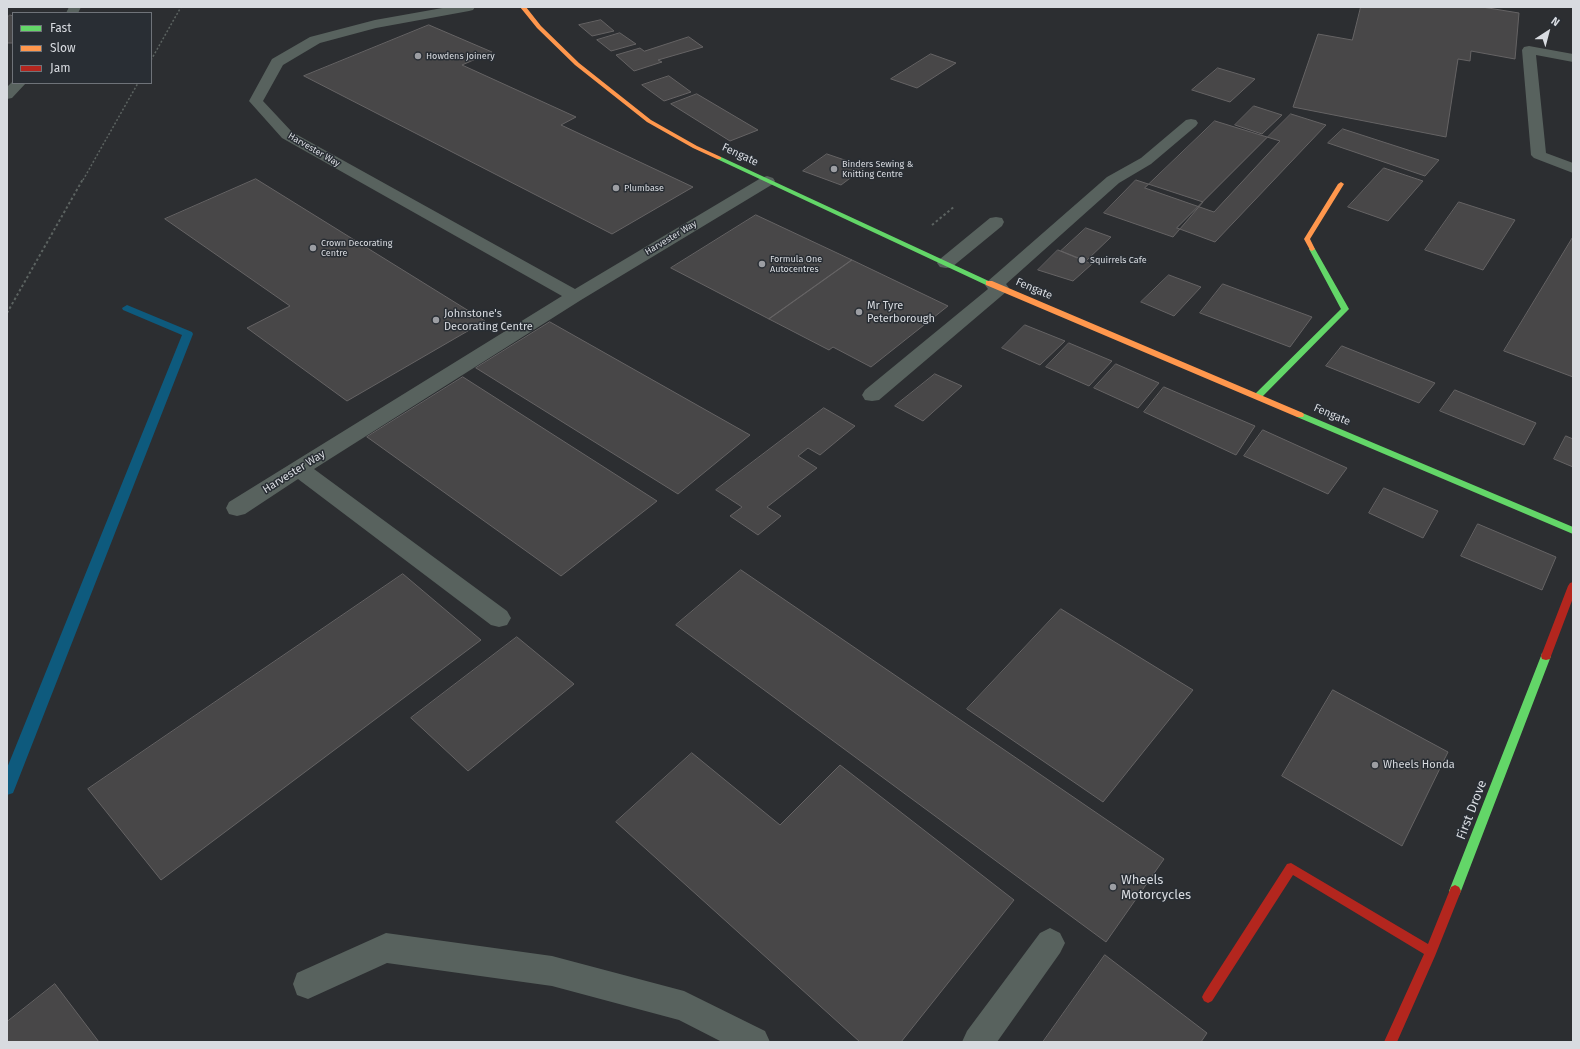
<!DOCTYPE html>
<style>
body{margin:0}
#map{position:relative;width:1580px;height:1049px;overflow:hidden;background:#2c2e31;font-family:"Fira Sans",sans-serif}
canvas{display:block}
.frame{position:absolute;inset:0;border:8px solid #d8dbe0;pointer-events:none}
.legend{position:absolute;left:12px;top:12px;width:140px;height:72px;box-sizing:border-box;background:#292e34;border:1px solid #6f7379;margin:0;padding:5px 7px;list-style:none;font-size:12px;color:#d8dbe0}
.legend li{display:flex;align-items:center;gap:8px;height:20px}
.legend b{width:20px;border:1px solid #6f7379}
.north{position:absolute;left:1528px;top:12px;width:40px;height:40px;-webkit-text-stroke:3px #292e34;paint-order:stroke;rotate:36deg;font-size:11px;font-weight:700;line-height:16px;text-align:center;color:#d8dbe0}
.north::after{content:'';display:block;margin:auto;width:14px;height:18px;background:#d8dbe0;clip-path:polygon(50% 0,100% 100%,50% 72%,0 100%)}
</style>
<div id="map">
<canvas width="1580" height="1049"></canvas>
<div class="frame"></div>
<ul class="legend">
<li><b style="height:5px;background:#63d668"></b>Fast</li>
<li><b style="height:5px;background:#ff974d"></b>Slow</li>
<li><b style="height:5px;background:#b3261e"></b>Jam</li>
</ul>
<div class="north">N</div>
</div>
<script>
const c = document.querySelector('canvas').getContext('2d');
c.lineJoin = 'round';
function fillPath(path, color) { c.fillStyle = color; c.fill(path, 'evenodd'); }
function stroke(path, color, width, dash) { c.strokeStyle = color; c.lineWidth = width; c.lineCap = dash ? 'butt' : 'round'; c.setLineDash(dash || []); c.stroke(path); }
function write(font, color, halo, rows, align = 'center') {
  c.font = font + ' "Fira Sans",sans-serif'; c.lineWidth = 3; c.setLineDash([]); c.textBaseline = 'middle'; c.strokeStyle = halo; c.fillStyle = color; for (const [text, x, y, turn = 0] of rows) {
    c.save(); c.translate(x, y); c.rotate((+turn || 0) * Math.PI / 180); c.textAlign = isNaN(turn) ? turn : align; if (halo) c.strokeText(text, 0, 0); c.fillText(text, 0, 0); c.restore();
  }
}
const stream = new Path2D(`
 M 127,305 L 192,332 L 193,334 L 15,788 L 13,793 L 7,795 L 7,768 L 182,335 L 123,310 L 122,308 Z`);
const building = new Path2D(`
 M 1361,7 L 1482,7 L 1519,13 L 1515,59 L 1471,51 L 1470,61 L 1458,59 L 1446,137 L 1293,107 L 1318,34 L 1352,40 Z
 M 10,15 L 13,16 L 13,43 L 7,43 L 7,18 Z
 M 601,20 L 614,31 L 592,36 L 579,25 Z
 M 429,25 L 492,52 L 462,65 L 576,117 L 561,125 L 693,187 L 612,234 L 304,76 Z
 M 620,33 L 636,44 L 611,51 L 597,40 Z
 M 689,37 L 703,47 L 658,60 L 662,62 L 634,71 L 616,55 L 640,48 L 644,51 Z
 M 931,54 L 956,63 L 917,88 L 891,79 Z
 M 1218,68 L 1255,79 L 1230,102 L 1192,90 Z
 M 669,76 L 691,92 L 664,101 L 642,85 Z
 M 697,94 L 758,130 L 730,141 L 671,104 Z
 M 1254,106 L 1282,115 L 1262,134 L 1235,125 Z
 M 1291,114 L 1326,125 L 1215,242 L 1177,228 Z
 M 1215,121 L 1280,141 L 1214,212 L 1145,188 Z
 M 1343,129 L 1439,160 L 1425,176 L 1328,143 Z
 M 827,154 L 865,167 L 841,185 L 803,171 Z
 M 1384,168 L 1423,181 L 1388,221 L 1348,207 Z
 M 256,179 L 485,321 L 347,401 L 247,328 L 290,306 L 165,219 Z
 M 1136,180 L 1203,202 L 1173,237 L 1104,213 Z
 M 1459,202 L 1515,220 L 1483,270 L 1425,250 Z
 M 756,215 L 852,260 L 769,319 L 671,268 Z
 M 1086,228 L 1111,237 L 1086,261 L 1061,251 Z
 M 1573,237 L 1573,377 L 1504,351 Z
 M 1058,250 L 1082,260 L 1092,264 L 1073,281 L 1038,270 Z
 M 852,260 L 948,306 L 871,367 L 833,347 L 829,350 L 769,319 Z
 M 1169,275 L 1201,287 L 1174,316 L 1141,302 Z
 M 1223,284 L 1312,317 L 1290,347 L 1200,313 Z
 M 550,322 L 750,435 L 678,494 L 476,368 Z
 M 1025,325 L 1065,341 L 1040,365 L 1002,348 Z
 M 1069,343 L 1112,361 L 1089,386 L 1046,367 Z
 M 1342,346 L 1435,383 L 1419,403 L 1326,366 Z
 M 1116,364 L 1159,383 L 1138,408 L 1094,388 Z
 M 935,374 L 962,386 L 923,421 L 895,406 Z
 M 463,377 L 657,501 L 561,576 L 367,437 Z
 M 1164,387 L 1255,426 L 1236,455 L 1144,412 Z
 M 1455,390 L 1536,423 L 1524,445 L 1440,411 Z
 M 824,408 L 855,426 L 820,455 L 808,448 L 798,456 L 817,468 L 767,507 L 781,516 L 758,535 L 730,516 L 742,507 L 716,490 Z
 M 1263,430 L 1347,468 L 1328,494 L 1244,456 Z
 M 1566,436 L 1573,439 L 1573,467 L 1554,459 Z
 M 1384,488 L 1438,511 L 1423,538 L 1369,513 Z
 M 1478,524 L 1556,557 L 1542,590 L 1461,556 Z
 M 741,570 L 1164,859 L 1106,942 L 676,625 Z
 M 403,574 L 481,640 L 161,880 L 88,789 Z
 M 1061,609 L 1193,690 L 1103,802 L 967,709 Z
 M 517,637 L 574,684 L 468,771 L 411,718 Z
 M 1333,690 L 1448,752 L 1402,846 L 1282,776 Z
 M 692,753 L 780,825 L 840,765 L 1014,900 L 901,1042 L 860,1042 L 616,822 Z
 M 1105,955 L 1207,1033 L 1201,1042 L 1043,1042 Z
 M 55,984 L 99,1042 L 7,1042 L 7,1022 Z`);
const pathFar1 = new Path2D(`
 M 151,60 L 181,7
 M 83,180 L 138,83`);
const path = new Path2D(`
 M 932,225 L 955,206
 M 7,313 L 83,179`);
const lane = new Path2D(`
 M 448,7 L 475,7 L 473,10 L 469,11 L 376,28 L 320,43 L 283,65 L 263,101 L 292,132 L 575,289 L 761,178 L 767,176 L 773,178 L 775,181 L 773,184 L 581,300 L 314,469 L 507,611 L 511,618 L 507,625 L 499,627 L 491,625 L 298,479 L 245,514 L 237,516 L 229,514 L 226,508 L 229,502 L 562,296 L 282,138 L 249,101 L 272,59 L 310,37 L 375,20 Z
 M 1529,46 L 1573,54 L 1573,62 L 1536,55 L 1546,153 L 1573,163 L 1573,173 L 1534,158 L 1531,155 L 1522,50 L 1524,47 Z
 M 1191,119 L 1196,120 L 1198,123 L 1196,126 L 1151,164 L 1119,183 L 1006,284 L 1009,288 L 1006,292 L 879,400 L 872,401 L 865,400 L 862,395 L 865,390 L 988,289 L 985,285 L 988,281 L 1107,177 L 1141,158 L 1186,120 Z
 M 996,217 L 1002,218 L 1004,222 L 1002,226 L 952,267 L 946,268 L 940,267 L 937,263 L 940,259 L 990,218 Z
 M 1050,928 L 1060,933 L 1065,943 L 1060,953 L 997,1042 L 962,1042 L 967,1031 L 1040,933 Z
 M 386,933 L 552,956 L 684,991 L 765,1031 L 770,1042 L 722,1042 L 679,1020 L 552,986 L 387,963 L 308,999 L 297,995 L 293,984 L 297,973 Z`);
const street = new Path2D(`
 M 69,7 L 81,7 L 78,13 L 66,13 Z
 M 13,81 L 13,83 L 26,83 L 12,98 L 7,99 L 7,87 Z`);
const fast = new Path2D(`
 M 717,157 L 721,157 L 993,283 L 992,285 L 986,285 L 717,159 Z
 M 1312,247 L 1315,249 L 1349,309 L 1261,398 L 1255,398 L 1254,396 L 1255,394 L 1341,309 L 1309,249 Z
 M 1300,412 L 1573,527 L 1573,534 L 1297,417 L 1296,415 L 1297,413 Z
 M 1546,652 L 1550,653 L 1551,656 L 1461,891 L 1459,895 L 1455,897 L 1451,895 L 1449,891 L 1541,656 L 1542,653 Z`);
const slow = new Path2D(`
 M 520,7 L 526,7 L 541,26 L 579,63 L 651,120 L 697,146 L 721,157 L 721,159 L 717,159 L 693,148 L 647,122 L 575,65 L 537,28 Z
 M 1341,182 L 1344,184 L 1310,239 L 1315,249 L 1312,251 L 1310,250 L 1304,239 L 1338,184 Z
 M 986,281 L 992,281 L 1303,413 L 1304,415 L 1303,417 L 1297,417 L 986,285 Z`);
const jam = new Path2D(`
 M 1573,582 L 1573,598 L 1551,656 L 1550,659 L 1546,660 L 1542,659 L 1541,656 L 1568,586 L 1570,583 Z
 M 1291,863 L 1428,944 L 1451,887 L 1455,885 L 1459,887 L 1461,891 L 1435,956 L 1397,1042 L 1384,1042 L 1424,954 L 1293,875 L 1212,1001 L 1208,1003 L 1204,1001 L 1202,997 L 1204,993 L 1287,864 Z`);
const markers = [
 [418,56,4,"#9c9ea3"],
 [834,169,4,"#9c9ea3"],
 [616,188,4,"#9c9ea3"],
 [313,248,4,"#9c9ea3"],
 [1082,260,4,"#9c9ea3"],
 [762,264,4,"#9c9ea3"],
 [859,312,4,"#9c9ea3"],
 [436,320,4,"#9c9ea3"],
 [1375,765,4,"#9c9ea3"],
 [1113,887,4,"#9c9ea3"]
];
const farPoinames = [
 ["Howdens Joinery",426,56],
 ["Binders Sewing &",842,164],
 ["Knitting Centre",842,174],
 ["Plumbase",624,188],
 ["Crown Decorating",321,243],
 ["Centre",321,253],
 ["Formula One",770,259],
 ["Autocentres",770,269],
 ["Squirrels Cafe",1090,260]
];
const farStreetnames = [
 ["Harvester Way",314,150,30],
 ["Harvester Way",671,238,-31]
];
const streetNames = [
 ["Fengate",740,155,25],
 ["Fengate",1034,289,23],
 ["Fengate",1332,415,23],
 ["Harvester Way",294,472,-32]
];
const poiNames = [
 ["Mr Tyre",867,306],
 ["Peterborough",867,319],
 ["Johnstone's",444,314],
 ["Decorating Centre",444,327],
 ["Wheels Honda",1383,765]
];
const nearStreetnames = [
 ["First Drove",1472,810,-69]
];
const nearPoinames = [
 ["Wheels",1121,880],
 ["Motorcycles",1121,895]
];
fillPath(stream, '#0e5a7d');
fillPath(building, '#484748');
stroke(building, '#656364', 1);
stroke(pathFar1, '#5c6361', 1.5, [2, 2]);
stroke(path, '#5c6361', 2, [2.5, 2.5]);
fillPath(lane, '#58625e');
fillPath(street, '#58625e');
fillPath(fast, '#63d668');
fillPath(slow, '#ff974d');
fillPath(jam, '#b3261e');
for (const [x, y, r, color] of markers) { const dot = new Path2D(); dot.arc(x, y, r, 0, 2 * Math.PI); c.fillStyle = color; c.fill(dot); stroke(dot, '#292e34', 1.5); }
write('9px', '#d8dbe0', '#292e34', farPoinames, 'left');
write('9px', '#d8dbe0', '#292e34', farStreetnames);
write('11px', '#d8dbe0', '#292e34', streetNames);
write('11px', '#d8dbe0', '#292e34', poiNames, 'left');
write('13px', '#d8dbe0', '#292e34', nearStreetnames);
write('13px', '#d8dbe0', '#292e34', nearPoinames, 'left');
</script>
